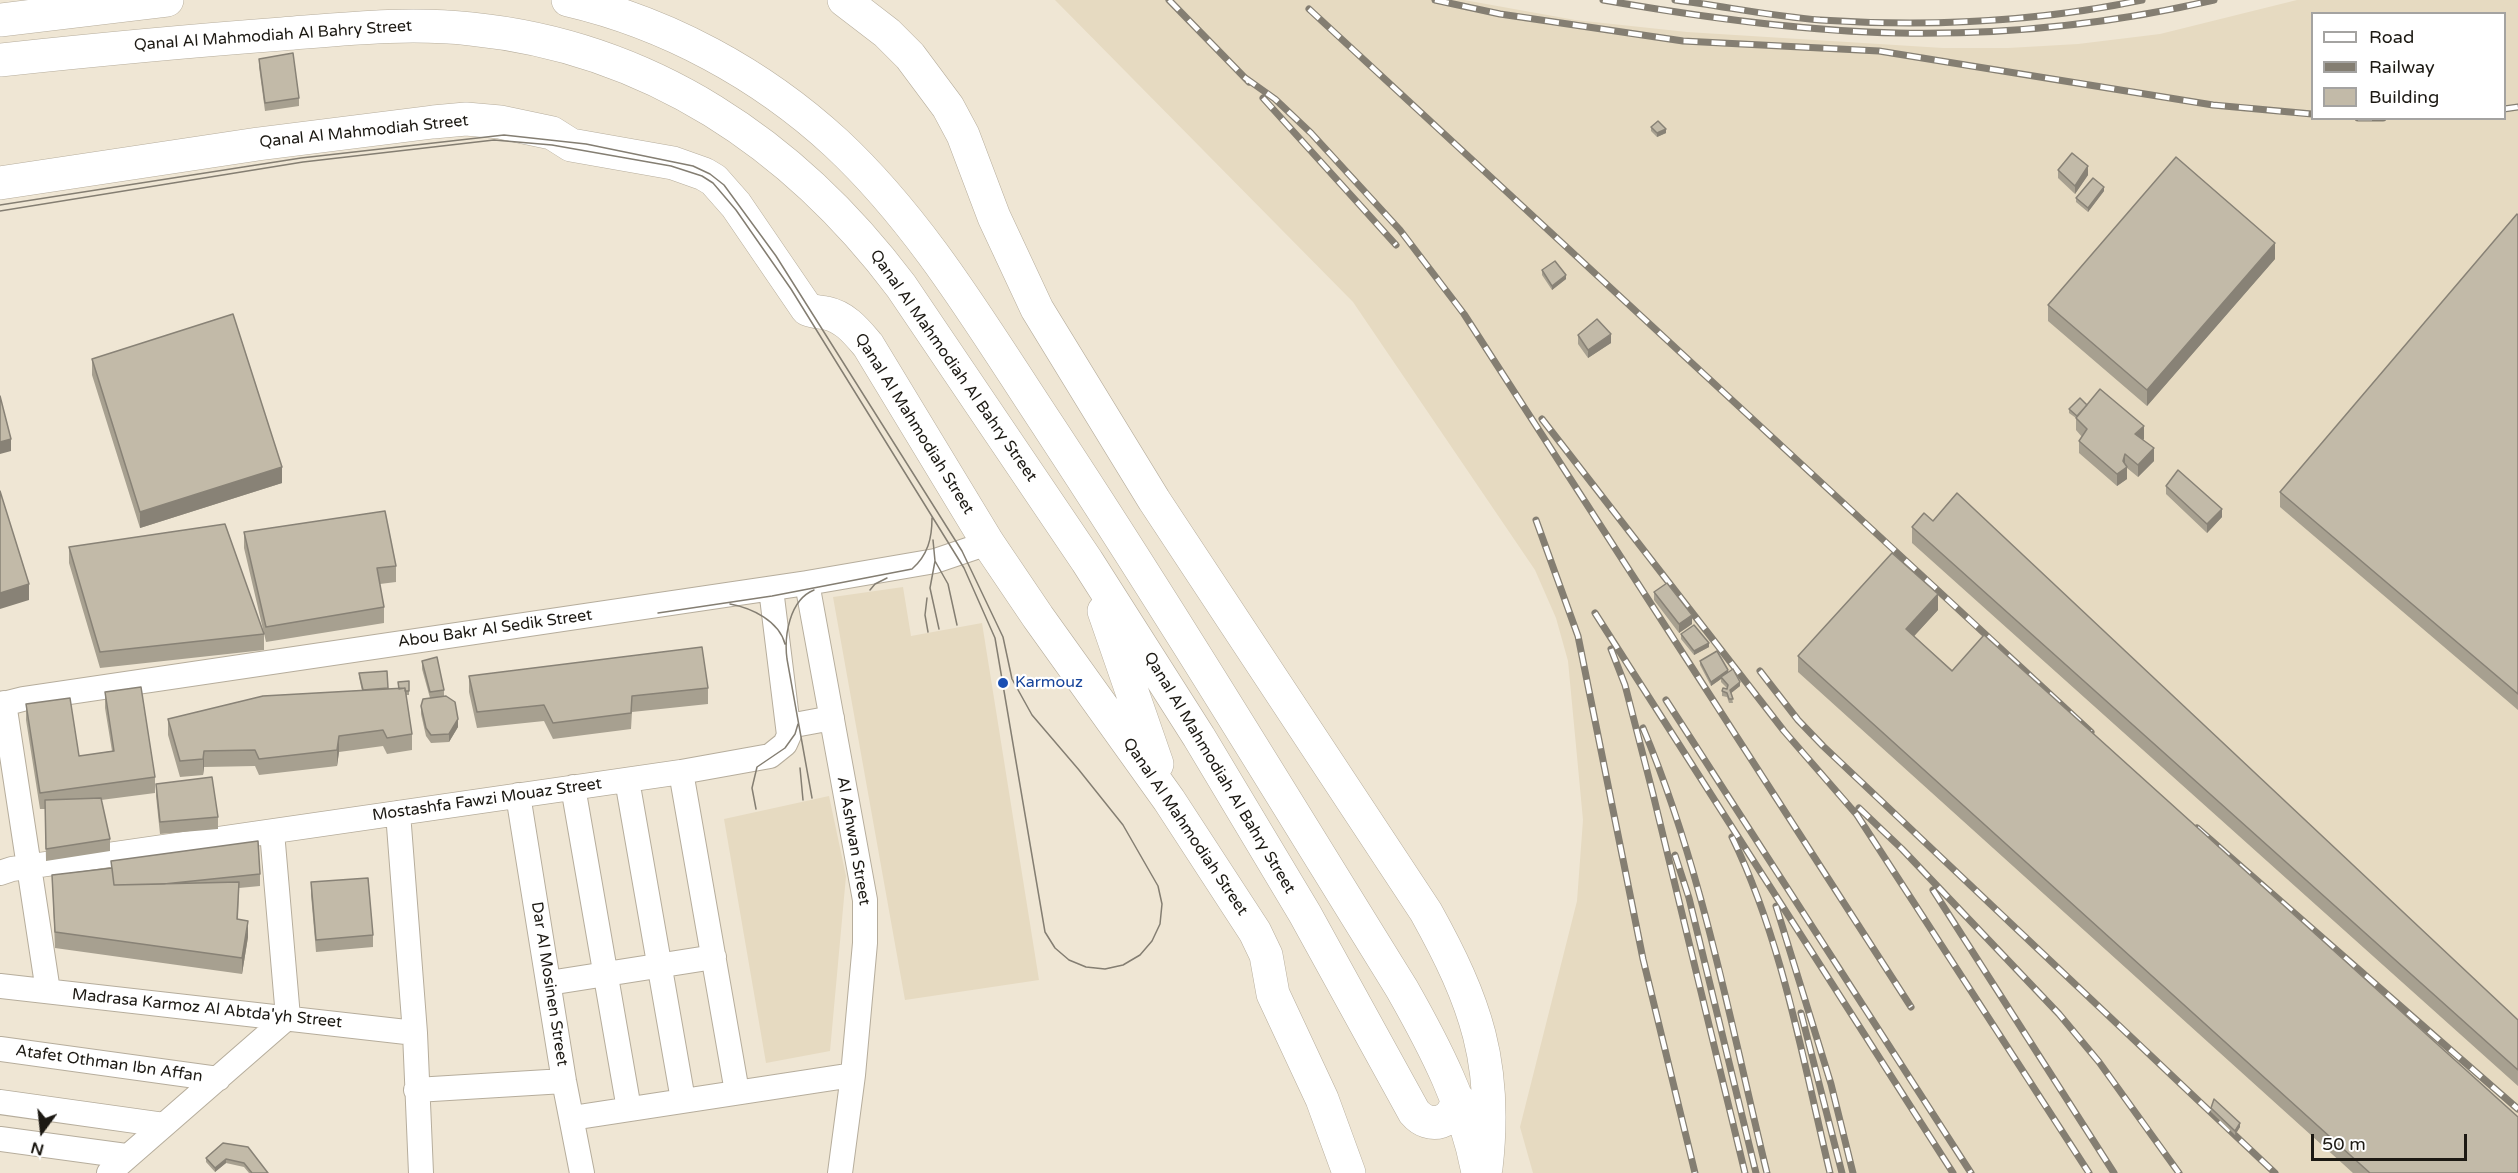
<!DOCTYPE html>
<style>
body{margin:0}
#map{position:relative;width:2518px;height:1173px;overflow:hidden;background:#efe6d4;font-family:"Varela Round",sans-serif}
canvas{display:block}
.legend{position:absolute;left:2311px;top:12px;width:195px;height:108px;box-sizing:border-box;background:#fff;border:2px solid #a4a3a1;margin:0;padding:8px 10px;list-style:none;font-size:18px;color:#1c1913}
.legend li{display:flex;align-items:center;gap:12px;height:30px}
.legend b{width:30px;border:2px solid #a4a3a1}
.north{position:absolute;left:12px;top:1101px;width:60px;height:60px;-webkit-text-stroke:4px #fff;paint-order:stroke;rotate:195deg;font-size:16px;font-weight:700;line-height:24px;text-align:center;color:#1c1913}
.north::after{content:'';display:block;margin:auto;width:21px;height:27px;background:#1c1913;clip-path:polygon(50% 0,100% 100%,50% 72%,0 100%)}
.scale{position:absolute;left:2311px;top:1134px;width:156px;height:27px;box-sizing:border-box;border:3px solid #1c1913;border-top:0;padding-left:8px;font-size:18px;line-height:21px;white-space:nowrap;color:#1c1913;-webkit-text-stroke:4px #fff;paint-order:stroke}
</style>
<div id="map">
<canvas width="2518" height="1173"></canvas>
<ul class="legend">
<li><b style="height:8px;background:#fff"></b>Road</li>
<li><b style="height:8px;background:#847e72"></b>Railway</li>
<li><b style="height:16px;background:#c2baa8"></b>Building</li>
</ul>
<div class="north">N</div>
<div class="scale">50 m</div>
</div>
<script>
const c = document.querySelector('canvas').getContext('2d');
c.lineJoin = 'round';
function fillPath(path, color) { c.fillStyle = color; c.fill(path, 'evenodd'); }
function stroke(path, color, width, dash) { c.strokeStyle = color; c.lineWidth = width; c.lineCap = dash ? 'butt' : 'round'; c.setLineDash(dash || []); c.stroke(path); }
function write(font, color, halo, rows, align = 'center') {
  c.font = font + ' "Varela Round",sans-serif'; c.lineWidth = 4.5; c.setLineDash([]); c.textBaseline = 'middle'; c.strokeStyle = halo; c.fillStyle = color; for (const [text, x, y, turn = 0] of rows) {
    c.save(); c.translate(x, y); c.rotate((+turn || 0) * Math.PI / 180); c.textAlign = isNaN(turn) ? turn : align; if (halo) c.strokeText(text, 0, 0); c.fillText(text, 0, 0); c.restore();
  }
}
const built = new Path2D(`
 M 1055,0 L 1464,0 L 1575,20 L 1687,32 L 1943,48 L 2008,48 L 2078,44 L 2160,34 L 2297,0 L 2518,0 L 2518,1173 L 1533,1173 L 1520,1127 L 1577,901 L 1583,820 L 1568,661 L 1556,618 L 1535,570 L 1353,302 ZM 2312,14 L 2504,14 L 2504,118 L 2312,118 Z
 M 903,587 L 911,636 L 982,623 L 1039,980 L 905,1000 L 833,597 Z
 M 829,796 L 846,876 L 830,1051 L 766,1063 L 724,819 Z`);
const street = new Path2D(`
 M 807,583 L 865,900 L 865,943 L 853,1075 L 840,1173
 M 4,703 L 48,991
 M 0,705 L 23,699 L 807,583 L 935,561 L 988,543
 M 789,726 L 832,718
 M 681,772 L 737,1092
 M 627,780 L 683,1100
 M 573,787 L 629,1109
 M 518,795 L 564,1081 L 582,1173
 M 398,813 L 415,1033 L 421,1173
 M 0,873 L 12,869 L 681,772 L 770,756 L 785,744 L 789,735 L 771,589
 M 549,983 L 714,957
 M 0,986 L 415,1033
 M 0,1049 L 218,1079
 M 416,1090 L 564,1081
 M 0,1102 L 164,1125
 M 572,1118 L 853,1075
 M 0,1139 L 126,1156
 M 109,1173 L 288,1017 L 272,832`);
const secondary = new Path2D(`
 M 568,0 C 667,23 761,74 836,143 C 924,225 985,331 1051,430 C 1172,614 1286,802 1402,989 C 1435,1047 1466,1107 1478,1173
 M 844,0 L 887,33 L 910,56 L 948,107 L 963,135 L 994,217 L 1037,309 L 1154,500 L 1426,912 C 1476,1002 1498,1064 1486,1168
 M 0,20 L 167,0
 M 0,60 C 94,50 188,41 282,34 C 345,29 408,22 471,29 C 650,47 794,144 901,286 L 1087,561 L 1199,737 L 1305,914 L 1414,1112 C 1430,1131 1455,1123 1457,1098
 M 0,183 L 258,144 L 433,122 L 466,119 L 500,122 L 552,133 L 571,145 L 673,163 L 704,174 L 714,180 L 736,205 L 807,309 C 814,312 819,312 826,313 C 845,317 856,331 868,345 L 988,543 L 1038,617 L 1169,800 L 1255,932 L 1266,955 L 1273,994 L 1322,1099 L 1349,1173
 M 1104,611 L 1157,764`);
const tram = new Path2D(`
 M 0,205 L 301,158 L 504,135 L 586,144 L 693,166 L 710,174 L 724,185 L 776,256 L 962,551 L 1003,637 L 1012,679 L 1032,715 L 1079,770 L 1123,825 L 1158,886 L 1162,904 L 1160,924 L 1152,941 L 1140,955 L 1123,965 L 1105,969 L 1086,967 L 1069,960 L 1055,948 L 1045,932 L 995,638 L 964,568 L 791,289 L 736,210 L 713,183 L 702,176 L 671,166 L 552,145 L 494,140 L 303,162 L 0,211
 M 933,540 L 935,561 L 948,584 L 957,625
 M 935,561 L 930,588 L 939,629
 M 870,590 L 875,584 L 887,578
 M 927,598 L 925,615 L 928,632
 M 730,604 C 752,608 779,621 785,644
 M 658,613 L 772,596 L 912,569 C 928,555 932,538 932,518
 M 800,768 L 803,800
 M 812,798 L 787,659 C 784,637 789,600 814,590
 M 756,809 L 752,788 L 757,767 L 785,748 L 795,734 L 798,724`);
const rail = new Path2D(`
 M 1169,0 L 1249,82
 M 1435,0 L 1500,14 L 1683,41 L 1879,51 L 2213,105 L 2312,114
 M 1603,0 C 1700,17 1800,31 1898,33 C 2003,35 2111,24 2214,0
 M 1675,0 C 1723,6 1771,16 1820,20 C 1927,27 2036,22 2142,0
 M 1309,9 L 2091,732
 M 1244,77 L 1275,99 L 1311,133 L 1400,230 L 1464,314 L 1911,1007
 M 1263,98 L 1396,245
 M 2504,109 L 2518,107
 M 2358,118 L 2383,118
 M 1542,419 L 1784,731 L 1857,815 L 2089,1173
 M 1536,520 L 1578,636 L 1643,959 L 1695,1173
 M 1595,613 L 1953,1173
 M 1611,649 L 1625,685 L 1653,794 L 1745,1173
 M 1760,671 L 1798,720 L 1823,746 L 2275,1173
 M 1666,700 L 1971,1173
 M 1643,728 C 1702,868 1731,1026 1767,1173
 M 1859,808 L 1902,849 L 2059,1014 L 2099,1062 L 2179,1173
 M 2197,828 L 2518,1109
 M 1732,837 C 1783,942 1803,1061 1830,1173
 M 1675,855 L 1689,898 L 1756,1173
 M 1933,890 L 2114,1173
 M 1776,906 L 1831,1084 L 1853,1173
 M 1801,1013 L 1842,1173`);
const wall = new Path2D(`
 M 259,59 L 299,98 L 299,106 L 265,111 L 259,67 Z
 M 1651,127 L 1666,133 L 1657,137 L 1651,131 Z
 M 2058,170 L 2088,175 L 2075,194 L 2058,178 Z
 M 2104,191 L 2088,212 L 2076,202 L 2076,198 Z
 M 2518,215 L 2518,710 L 2280,507 L 2280,492 Z
 M 2275,259 L 2147,406 L 2048,321 L 2048,305 Z
 M 1542,270 L 1566,279 L 1552,290 L 1542,275 Z
 M 1578,335 L 1611,343 L 1588,358 L 1578,344 Z
 M 92,359 L 282,483 L 140,528 L 92,375 Z
 M 2087,405 L 2144,439 L 2143,440 L 2154,461 L 2138,477 L 2127,468 L 2127,479 L 2117,486 L 2079,453 L 2079,441 L 2082,437 L 2076,430 L 2076,418 L 2069,413 L 2069,409 Z
 M 2166,486 L 2222,517 L 2207,533 L 2166,494 Z
 M 1912,527 L 2518,1020 L 2518,1086 L 1912,543 Z
 M 244,532 L 396,566 L 396,582 L 380,584 L 384,607 L 384,623 L 266,642 L 244,548 Z
 M 69,547 L 264,634 L 264,650 L 100,668 L 69,563 Z
 M 1654,592 L 1692,624 L 1679,633 L 1654,600 Z
 M 1938,610 L 1914,636 L 2518,1173 L 2353,1173 L 1798,672 L 1798,656 Z
 M 1681,634 L 1709,647 L 1694,655 L 1681,639 Z
 M 422,661 L 444,690 L 444,696 L 458,727 L 449,742 L 431,743 L 426,736 L 421,714 L 421,706 L 430,698 L 422,669 Z
 M 1700,661 L 1728,673 L 1740,686 L 1731,693 L 1733,703 L 1729,703 L 1727,697 L 1722,696 L 1722,691 L 1727,688 L 1721,682 L 1721,679 L 1711,686 L 1700,665 Z
 M 359,673 L 388,689 L 398,689 L 398,682 L 409,681 L 409,695 L 406,695 L 412,734 L 412,750 L 387,754 L 383,746 L 339,752 L 337,766 L 259,775 L 255,766 L 204,767 L 203,775 L 180,777 L 168,735 L 168,719 L 362,691 L 359,677 Z
 M 469,676 L 708,688 L 708,704 L 632,712 L 631,729 L 553,739 L 544,721 L 477,728 L 469,692 Z
 M 105,692 L 155,777 L 155,793 L 101,800 L 110,839 L 110,851 L 46,861 L 45,809 L 40,809 L 26,720 L 26,704 L 79,756 L 112,751 L 105,708 Z
 M 156,784 L 218,817 L 218,829 L 160,834 L 156,796 Z
 M 111,861 L 260,874 L 260,886 L 239,888 L 238,919 L 248,937 L 242,974 L 55,948 L 52,875 L 111,868 Z
 M 311,882 L 373,935 L 373,947 L 316,952 L 311,895 Z
 M 2211,1108 L 2240,1127 L 2235,1135 L 2211,1112 Z
 M 223,1143 L 268,1173 L 249,1173 L 244,1167 L 226,1163 L 215,1172 L 206,1162 L 206,1158 Z`);
const shadedWall = new Path2D(`
 M 1666,129 L 1666,133 L 1657,137 L 1657,133 Z
 M 2088,166 L 2088,175 L 2075,194 L 2075,186 Z
 M 2104,187 L 2104,191 L 2088,212 L 2088,208 Z
 M 2275,243 L 2275,259 L 2147,406 L 2147,390 Z
 M 1566,275 L 1566,279 L 1552,290 L 1552,286 Z
 M 1611,334 L 1611,343 L 1588,358 L 1588,350 Z
 M 2144,426 L 2144,439 L 2135,446 L 2135,434 Z
 M 11,439 L 11,451 L 0,454 L 0,442 Z
 M 2154,448 L 2154,461 L 2138,477 L 2138,465 Z
 M 2125,454 L 2125,466 L 2127,467 L 2127,479 L 2117,486 L 2117,474 Z
 M 282,467 L 282,483 L 140,528 L 140,512 Z
 M 2222,509 L 2222,517 L 2207,533 L 2207,524 Z
 M 29,584 L 29,600 L 0,609 L 0,593 Z
 M 1938,594 L 1938,610 L 1906,645 L 1906,629 Z
 M 1692,615 L 1692,624 L 1679,633 L 1679,624 Z
 M 1709,643 L 1709,647 L 1694,655 L 1694,651 Z
 M 1728,670 L 1728,674 L 1711,686 L 1711,682 Z
 M 1740,682 L 1740,686 L 1730,694 L 1730,690 Z
 M 458,719 L 458,727 L 449,742 L 449,734 Z
 M 339,736 L 339,752 L 337,766 L 337,750 Z
 M 204,751 L 204,767 L 203,775 L 203,759 Z
 M 248,921 L 248,937 L 242,974 L 242,958 Z
 M 2240,1123 L 2240,1127 L 2235,1135 L 2235,1131 Z
 M 226,1159 L 226,1163 L 215,1172 L 215,1168 Z`);
const building = new Path2D(`
 M 293,53 L 299,98 L 265,103 L 259,59 Z
 M 1658,121 L 1666,129 L 1657,133 L 1651,127 Z
 M 2072,153 L 2088,166 L 2075,186 L 2058,170 Z
 M 2176,157 L 2275,243 L 2147,390 L 2048,305 Z
 M 2093,178 L 2104,187 L 2088,208 L 2076,198 Z
 M 2517,214 L 2518,215 L 2518,694 L 2280,492 Z
 M 1555,261 L 1566,275 L 1552,286 L 1542,270 Z
 M 233,314 L 282,467 L 140,512 L 92,359 Z
 M 1597,319 L 1611,334 L 1588,350 L 1578,335 Z
 M 2100,389 L 2144,426 L 2135,434 L 2154,448 L 2138,465 L 2125,454 L 2123,461 L 2127,467 L 2117,474 L 2079,441 L 2087,429 L 2076,418 Z
 M 0,396 L 11,439 L 0,442 Z
 M 2080,398 L 2087,405 L 2077,416 L 2069,409 Z
 M 2178,470 L 2222,509 L 2207,524 L 2166,486 Z
 M 0,491 L 29,584 L 0,593 Z
 M 1957,493 L 2518,1020 L 2518,1070 L 1912,527 L 1924,513 L 1933,521 Z
 M 385,511 L 396,566 L 377,568 L 384,607 L 266,627 L 244,532 Z
 M 225,524 L 264,634 L 100,652 L 69,547 Z
 M 1892,553 L 1938,594 L 1906,629 L 1952,671 L 1984,635 L 2518,1117 L 2518,1173 L 2370,1173 L 1798,656 Z
 M 1667,583 L 1692,615 L 1679,624 L 1654,592 Z
 M 1694,625 L 1709,643 L 1694,651 L 1681,634 Z
 M 702,647 L 708,688 L 632,696 L 631,713 L 553,723 L 544,705 L 477,712 L 469,676 Z
 M 1717,651 L 1728,670 L 1711,682 L 1700,661 Z
 M 437,657 L 444,690 L 430,692 L 422,661 Z
 M 1733,669 L 1740,682 L 1730,690 L 1733,699 L 1729,699 L 1727,693 L 1722,691 L 1723,688 L 1727,689 L 1728,685 L 1721,677 Z
 M 387,671 L 388,688 L 363,690 L 359,673 Z
 M 409,681 L 409,691 L 405,691 L 405,688 L 399,689 L 398,682 Z
 M 141,687 L 155,777 L 40,793 L 26,704 L 70,698 L 79,756 L 114,751 L 105,692 Z
 M 405,688 L 412,734 L 387,738 L 383,730 L 339,736 L 337,750 L 259,759 L 255,750 L 204,751 L 203,759 L 180,761 L 168,719 L 263,696 Z
 M 446,696 L 455,702 L 458,719 L 449,734 L 431,735 L 426,728 L 421,706 L 423,699 Z
 M 212,777 L 218,817 L 160,822 L 156,784 Z
 M 101,798 L 110,839 L 46,849 L 45,800 Z
 M 258,841 L 260,874 L 164,884 L 114,885 L 111,861 Z
 M 112,868 L 114,885 L 239,882 L 237,919 L 248,921 L 242,958 L 55,932 L 52,875 Z
 M 368,878 L 373,935 L 316,940 L 311,882 Z
 M 2214,1099 L 2240,1123 L 2235,1131 L 2211,1108 Z
 M 223,1143 L 248,1147 L 268,1173 L 252,1173 L 244,1163 L 226,1159 L 215,1168 L 206,1158 Z`);
const markers = [
 [1003,683,6,"#1a4fb4"]
];
const streetNames = [
 ["Qanal Al Mahmodiah Al Bahry Street",273,36,-4],
 ["Qanal Al Mahmodiah Street",364,132,-6],
 ["Qanal Al Mahmodiah Al Bahry Street",953,366,55],
 ["Qanal Al Mahmodiah Street",914,424,58],
 ["Abou Bakr Al Sedik Street",495,629,-8],
 ["Qanal Al Mahmodiah Al Bahry Street",1219,773,59],
 ["Mostashfa Fawzi Mouaz Street",487,800,-8],
 ["Qanal Al Mahmodiah Street",1185,827,56],
 ["Al Ashwan Street",853,841,80],
 ["Dar Al Mosinen Street",549,984,81],
 ["Madrasa Karmoz Al Abtda'yh Street",207,1009,6],
 ["Atafet Othman Ibn Affan",109,1064,8]
];
const transitNames = [
 ["Karmouz",1015,683]
];
fillPath(built, '#e6dac1');
stroke(street, '#b6ad9c', 26);
stroke(secondary, '#b6ad9c', 34);
stroke(street, '#fff', 24);
stroke(secondary, '#fff', 33);
stroke(tram, '#847e72', 1.5);
stroke(rail, '#847e72', 7);
stroke(rail, '#fff', 4.5, [14]);
fillPath(wall, '#a7a090');
fillPath(shadedWall, '#888276');
fillPath(building, '#c2baa8');
stroke(building, '#888276', 1.5);
for (const [x, y, r, color] of markers) { const dot = new Path2D(); dot.arc(x, y, r, 0, 2 * Math.PI); c.fillStyle = color; c.fill(dot); stroke(dot, '#fff', 2); }
write('16px', '#1c1913', '#fff', streetNames);
write('16px', '#164399', '#fff', transitNames, 'left');
</script>
